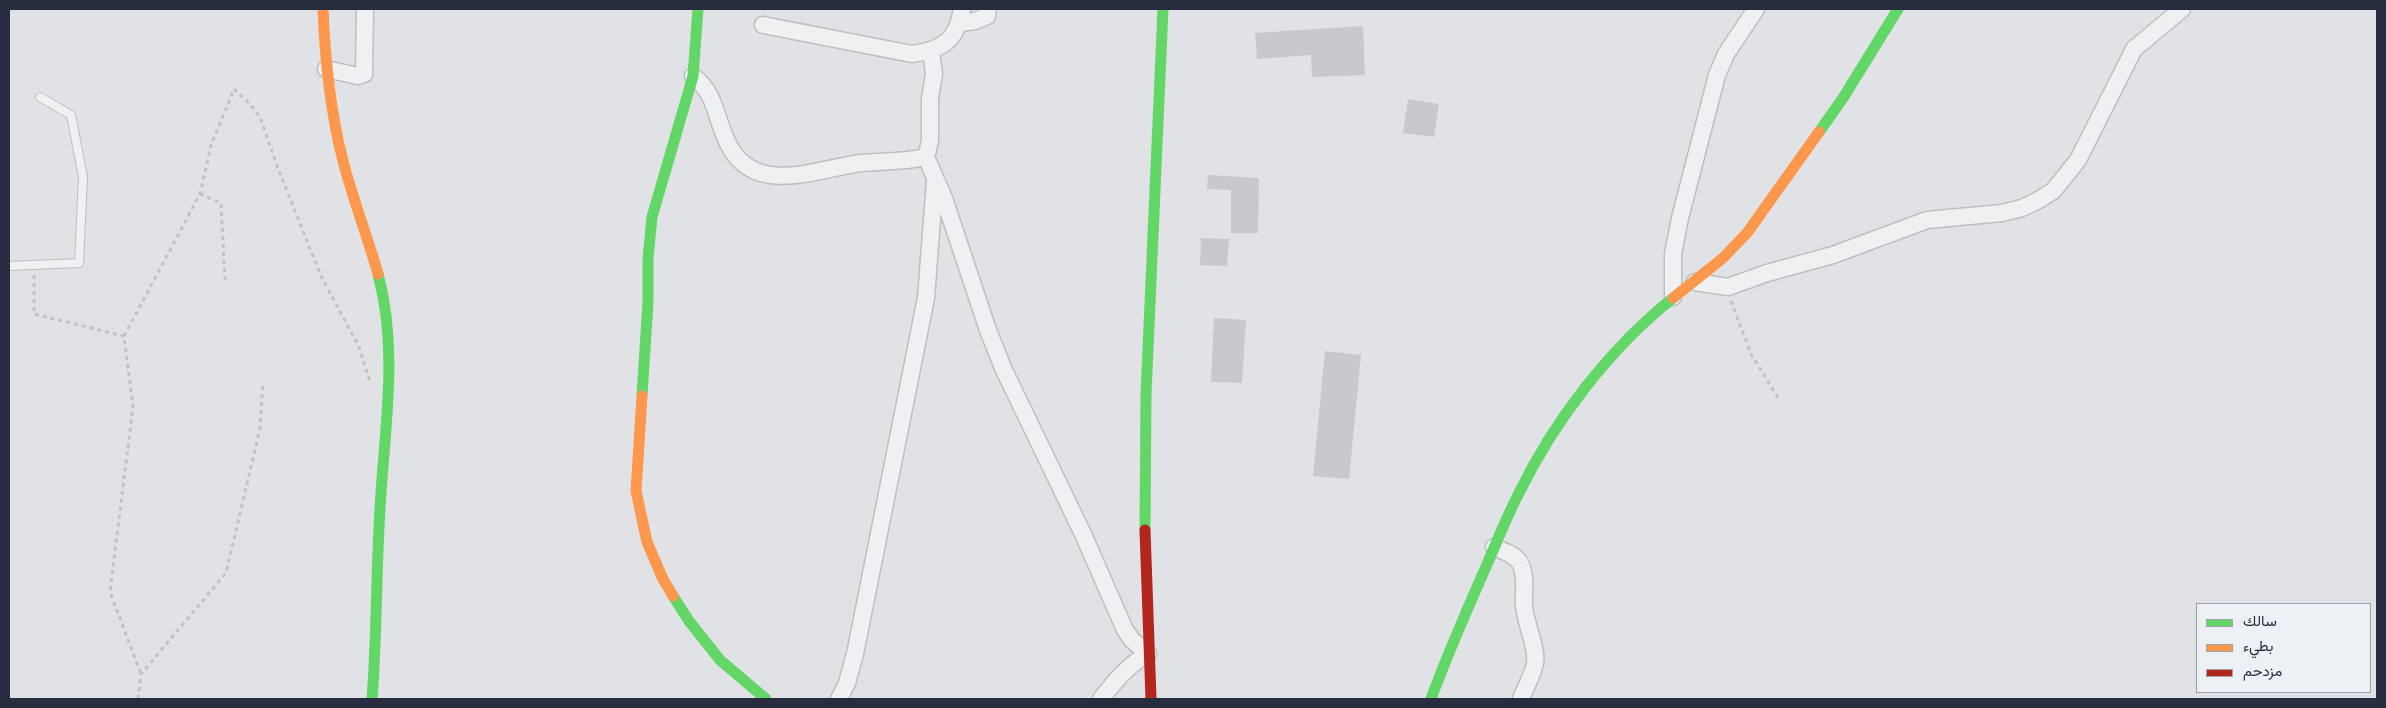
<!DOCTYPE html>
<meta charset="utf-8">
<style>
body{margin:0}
#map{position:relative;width:2386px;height:708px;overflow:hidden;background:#e0e2e5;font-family:Roboto,Vazirmatn,sans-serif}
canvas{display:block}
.frame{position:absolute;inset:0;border:10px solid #272d3e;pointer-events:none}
.legend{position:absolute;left:2196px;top:603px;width:175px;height:90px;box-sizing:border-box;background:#edf0f5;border:1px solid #9ea2ac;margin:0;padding:6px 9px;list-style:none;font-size:15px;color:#272d3e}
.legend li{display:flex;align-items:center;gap:10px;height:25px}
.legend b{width:25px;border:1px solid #9ea2ac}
</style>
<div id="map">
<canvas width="2386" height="708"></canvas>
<div class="frame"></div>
<ul class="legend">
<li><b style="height:6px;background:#63d668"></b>سالك</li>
<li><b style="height:6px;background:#ff974d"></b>بطيء</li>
<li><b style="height:6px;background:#b3261e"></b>مزدحم</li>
</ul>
</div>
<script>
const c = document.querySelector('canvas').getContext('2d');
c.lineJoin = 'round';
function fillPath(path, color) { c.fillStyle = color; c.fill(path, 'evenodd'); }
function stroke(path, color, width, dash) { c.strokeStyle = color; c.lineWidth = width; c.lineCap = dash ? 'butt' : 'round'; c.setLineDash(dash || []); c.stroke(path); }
const building = new Path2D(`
 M 1363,26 L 1365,75 L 1312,77 L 1311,55 L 1257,59 L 1255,33 Z
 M 1408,99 L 1439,104 L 1434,137 L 1403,133 Z
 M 1208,175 L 1259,178 L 1258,233 L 1231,233 L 1231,190 L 1207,189 Z
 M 1201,238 L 1229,239 L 1227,266 L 1200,265 Z
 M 1214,318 L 1246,320 L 1242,383 L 1211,382 Z
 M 1325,351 L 1361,355 L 1349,479 L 1313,476 Z`);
const path = new Path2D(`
 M 200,194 L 221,203 L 225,280
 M 34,275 L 34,314 L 124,336 L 133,407 L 110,592 L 141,674
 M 1731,301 L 1751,354 L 1780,401
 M 124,336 L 200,194 L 211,145 L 234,89 L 250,104 L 260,117 L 277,166 L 321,276 L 359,347 L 370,382
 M 138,699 L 141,674 L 226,573 L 260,428 L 263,382`);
const lane = new Path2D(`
 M 9,266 L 79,263 L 83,177 L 71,115 L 40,97`);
const street = new Path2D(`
 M 960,23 L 975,21 L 987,16 L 988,9
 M 763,25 L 912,54 C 943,50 957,40 962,9
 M 931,51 L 934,74 L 930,98 L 930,141 L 926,157 L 944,198 L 988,330 L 1003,368 L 1083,534 L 1125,630 L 1132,640 L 1148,654 C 1128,665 1115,681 1101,699
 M 326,69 L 358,76 L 364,74 L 365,9
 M 693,76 C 719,96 715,123 731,149 C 759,196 819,168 861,163 C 883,161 904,162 926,157
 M 1695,282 L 1728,287 L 1767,273 L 1833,255 L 1927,220 L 2002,213 L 2022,208 L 2037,201 L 2053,191 L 2078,160 L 2134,49 L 2182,9
 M 1673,297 L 1673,254 L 1680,218 L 1717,75 L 1726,54 L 1756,9
 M 1494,547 C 1503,551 1515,554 1520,563 C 1527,576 1523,592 1524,606 C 1525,622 1538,650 1535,663 C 1533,675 1525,688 1521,699
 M 839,699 L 847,683 L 855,654 L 926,298 L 935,181`);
const fast = new Path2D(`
 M 1819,132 L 1843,98 L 1898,9
 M 642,396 L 648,302 L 648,258 L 652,217 L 693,76 L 698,9
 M 1145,530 L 1146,394 L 1163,9
 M 673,596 L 689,621 L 720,660 L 766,699
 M 372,699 C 377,636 376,572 380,509 C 384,430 399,353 378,274
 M 1431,699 C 1447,655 1466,612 1485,569 C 1496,544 1506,518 1519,493 C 1554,421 1610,348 1673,298`);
const slow = new Path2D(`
 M 323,9 C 325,59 330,109 342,157 C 352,197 367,235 378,274
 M 1673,298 L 1723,258 L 1747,233 L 1819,132
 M 642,396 L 636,491 L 647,542 L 662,577 L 673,596`);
const jam = new Path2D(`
 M 1145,530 L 1151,699`);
fillPath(building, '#c7c9cd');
stroke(lane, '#bdbfc2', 10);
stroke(street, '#bdbfc2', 19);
stroke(path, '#c2c3c8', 3, [4, 4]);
stroke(lane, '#eff0f2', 8);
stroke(street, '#eff0f2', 16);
stroke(fast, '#63d668', 11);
stroke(slow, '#ff974d', 11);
stroke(jam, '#b3261e', 11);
</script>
